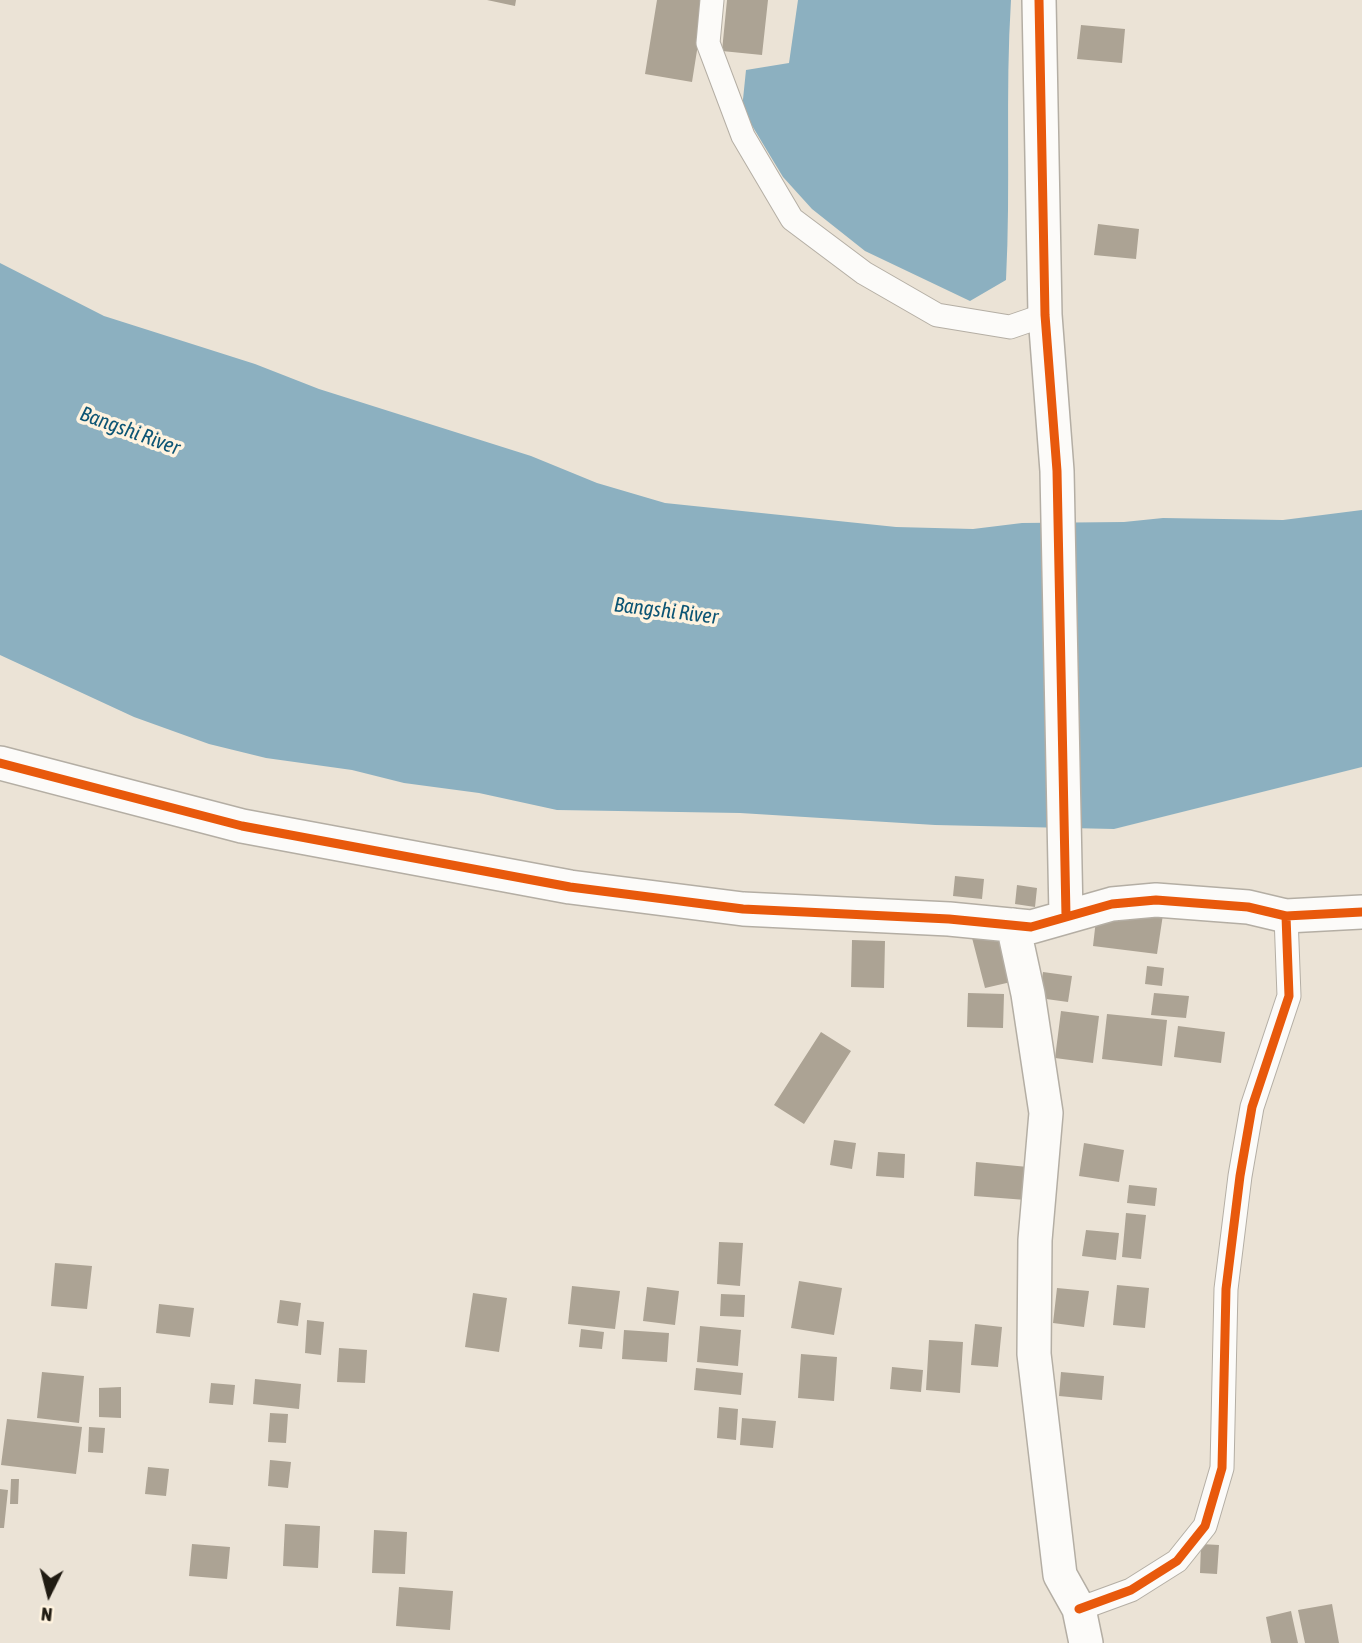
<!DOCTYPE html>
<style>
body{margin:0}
#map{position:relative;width:1362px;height:1643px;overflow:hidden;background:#ebe3d6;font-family:"Asap Condensed",sans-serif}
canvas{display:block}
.north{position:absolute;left:14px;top:1559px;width:70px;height:70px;-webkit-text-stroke:5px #fff3df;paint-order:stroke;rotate:186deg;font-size:19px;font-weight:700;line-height:28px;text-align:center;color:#201b12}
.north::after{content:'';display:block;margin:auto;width:24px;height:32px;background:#201b12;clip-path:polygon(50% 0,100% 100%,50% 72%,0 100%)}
</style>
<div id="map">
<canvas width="1362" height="1643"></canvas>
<div class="north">N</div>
</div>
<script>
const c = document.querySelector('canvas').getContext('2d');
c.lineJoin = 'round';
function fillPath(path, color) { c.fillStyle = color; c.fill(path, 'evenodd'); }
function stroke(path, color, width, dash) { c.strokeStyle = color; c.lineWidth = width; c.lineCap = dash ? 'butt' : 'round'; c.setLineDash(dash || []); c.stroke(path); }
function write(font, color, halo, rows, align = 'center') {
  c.font = font + ' "Asap Condensed",sans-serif'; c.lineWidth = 7; c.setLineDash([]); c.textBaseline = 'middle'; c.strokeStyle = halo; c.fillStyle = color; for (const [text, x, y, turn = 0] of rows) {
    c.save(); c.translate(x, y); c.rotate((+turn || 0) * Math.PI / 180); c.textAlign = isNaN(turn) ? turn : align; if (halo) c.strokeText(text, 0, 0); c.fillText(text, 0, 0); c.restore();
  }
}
const water = new Path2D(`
 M 798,0 L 1011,0 C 1005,93 1011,187 1006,280 L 970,301 L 865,251 L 812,209 L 783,177 L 742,109 L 746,70 L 789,63 Z
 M 0,263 L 104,316 L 255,364 L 319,389 L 531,456 L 597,483 L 665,503 L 896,527 L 973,529 L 1022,523 L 1124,522 L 1163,518 L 1283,520 L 1362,510 L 1362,767 L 1114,829 L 935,825 L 740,813 L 557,810 L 479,793 L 404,783 L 352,770 L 266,758 L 209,744 L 134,717 L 0,655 Z`);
const building = new Path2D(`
 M 487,0 L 516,0 L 515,6 Z
 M 657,0 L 705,0 L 692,82 L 645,74 Z
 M 727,0 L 768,0 L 762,55 L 722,51 Z
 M 1081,25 L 1125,29 L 1122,63 L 1077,59 Z
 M 1098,224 L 1139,229 L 1136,259 L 1094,255 Z
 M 955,876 L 984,879 L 982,899 L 953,896 Z
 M 1017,885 L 1037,888 L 1035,907 L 1015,904 Z
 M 1164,908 L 1157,954 L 1093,946 L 1097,911 Z
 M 997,927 L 1011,982 L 985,988 L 971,934 Z
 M 852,940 L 885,941 L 884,988 L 851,987 Z
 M 1147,966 L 1164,968 L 1162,986 L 1145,984 Z
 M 1043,972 L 1072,976 L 1068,1002 L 1039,998 Z
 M 968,993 L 1004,994 L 1003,1028 L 967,1027 Z
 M 1154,993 L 1189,996 L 1186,1018 L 1151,1015 Z
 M 1061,1011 L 1099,1016 L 1093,1063 L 1055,1058 Z
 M 1107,1014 L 1167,1020 L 1162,1066 L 1102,1059 Z
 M 1178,1026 L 1225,1032 L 1221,1063 L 1174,1057 Z
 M 821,1032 L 851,1051 L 804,1124 L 774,1105 Z
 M 834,1140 L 856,1143 L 852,1169 L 830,1165 Z
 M 1084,1143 L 1124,1150 L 1119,1182 L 1079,1176 Z
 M 878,1152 L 905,1154 L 904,1178 L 876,1176 Z
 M 976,1162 L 1028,1167 L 1026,1200 L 974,1196 Z
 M 1129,1185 L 1157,1188 L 1155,1206 L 1127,1203 Z
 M 1126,1213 L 1146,1215 L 1141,1259 L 1122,1257 Z
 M 1086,1230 L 1119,1233 L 1116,1260 L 1082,1256 Z
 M 719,1242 L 743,1243 L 740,1286 L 717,1284 Z
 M 55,1263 L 92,1266 L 87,1309 L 51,1306 Z
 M 799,1281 L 842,1288 L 834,1335 L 791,1328 Z
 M 1117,1285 L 1149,1288 L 1145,1328 L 1113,1325 Z
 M 572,1286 L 620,1291 L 615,1329 L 568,1324 Z
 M 647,1287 L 679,1291 L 675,1325 L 643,1321 Z
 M 1057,1288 L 1089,1291 L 1084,1327 L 1053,1323 Z
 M 473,1293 L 507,1298 L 499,1352 L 465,1347 Z
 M 721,1294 L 745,1295 L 744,1317 L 720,1316 Z
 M 280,1300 L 301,1303 L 298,1326 L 277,1323 Z
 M 159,1304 L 194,1308 L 190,1337 L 156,1333 Z
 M 307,1320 L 324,1322 L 321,1355 L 305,1353 Z
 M 975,1324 L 1002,1327 L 998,1367 L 971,1365 Z
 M 700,1326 L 741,1330 L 738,1366 L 697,1362 Z
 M 581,1329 L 604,1332 L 602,1349 L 579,1347 Z
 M 624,1330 L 669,1333 L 667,1362 L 622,1359 Z
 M 929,1340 L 963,1342 L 960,1393 L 926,1390 Z
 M 339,1348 L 367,1350 L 365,1383 L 337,1382 Z
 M 801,1354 L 837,1357 L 834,1401 L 798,1398 Z
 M 892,1367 L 923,1370 L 921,1392 L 890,1389 Z
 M 696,1368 L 743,1373 L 741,1395 L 694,1390 Z
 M 42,1372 L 84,1376 L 79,1423 L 37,1418 Z
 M 1061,1372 L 1104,1376 L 1102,1400 L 1059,1396 Z
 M 255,1379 L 301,1384 L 299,1409 L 253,1404 Z
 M 211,1383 L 235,1385 L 233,1405 L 209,1403 Z
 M 121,1387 L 121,1418 L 99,1417 L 99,1388 Z
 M 719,1407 L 738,1409 L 736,1440 L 717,1438 Z
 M 270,1413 L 288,1414 L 286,1443 L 268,1442 Z
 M 742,1418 L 776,1421 L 773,1448 L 740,1445 Z
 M 7,1419 L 82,1427 L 76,1474 L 1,1465 Z
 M 89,1427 L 105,1428 L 103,1453 L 88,1452 Z
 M 270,1460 L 291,1462 L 288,1488 L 268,1486 Z
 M 148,1467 L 169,1469 L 166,1496 L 145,1494 Z
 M 11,1479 L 19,1479 L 18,1504 L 10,1504 Z
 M 0,1489 L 8,1490 L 4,1528 L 0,1528 Z
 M 285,1524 L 320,1526 L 318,1568 L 283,1566 Z
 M 374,1530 L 407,1532 L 405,1574 L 372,1573 Z
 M 192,1544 L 230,1547 L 227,1579 L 189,1576 Z
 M 1201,1544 L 1219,1545 L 1217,1574 L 1200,1573 Z
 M 399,1587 L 453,1591 L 450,1630 L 396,1626 Z
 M 1332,1604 L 1339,1643 L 1305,1643 L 1298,1610 Z
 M 1291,1611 L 1298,1643 L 1271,1643 L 1266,1617 Z`);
const street = new Path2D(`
 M 712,0 L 708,43 L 743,136 L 792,219 L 864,273 L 937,315 L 1010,327 L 1045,315
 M 1079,1609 L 1131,1590 L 1177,1561 L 1205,1526 L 1222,1468 L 1226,1289 L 1240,1176 L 1252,1107 L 1289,996 L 1286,916`);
const secondary = new Path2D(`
 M 1039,0 L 1045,315 L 1057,471 L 1066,916
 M 0,763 L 242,826 L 570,887 L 743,909 L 949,919 L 1031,927 L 1112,904 L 1156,900 L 1248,907 L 1286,916 L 1362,912
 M 1013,925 L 1028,994 L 1046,1113 L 1035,1240 L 1034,1354 L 1060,1575 L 1079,1609 L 1086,1643`);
const cycleway = new Path2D(`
 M 1039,0 L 1045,315 L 1057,471 L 1066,916
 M 0,763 L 242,826 L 570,887 L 743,909 L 949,919 L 1031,927 L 1112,904 L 1156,900 L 1248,907 L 1286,916 L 1362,912
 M 1079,1609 L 1131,1590 L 1177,1561 L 1205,1526 L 1222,1468 L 1226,1289 L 1240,1176 L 1252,1107 L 1289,996 L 1286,916`);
const waterNames = [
 ["Bangshi River",130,431,20],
 ["Bangshi River",666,611,7]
];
fillPath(water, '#8cb0c0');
fillPath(building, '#aca394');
stroke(street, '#b4aea4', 25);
stroke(secondary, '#b4aea4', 36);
stroke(street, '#fcfbf9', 23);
stroke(secondary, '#fcfbf9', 33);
stroke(cycleway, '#e8590c', 9);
write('italic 21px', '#0d5574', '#fff3df', waterNames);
</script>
